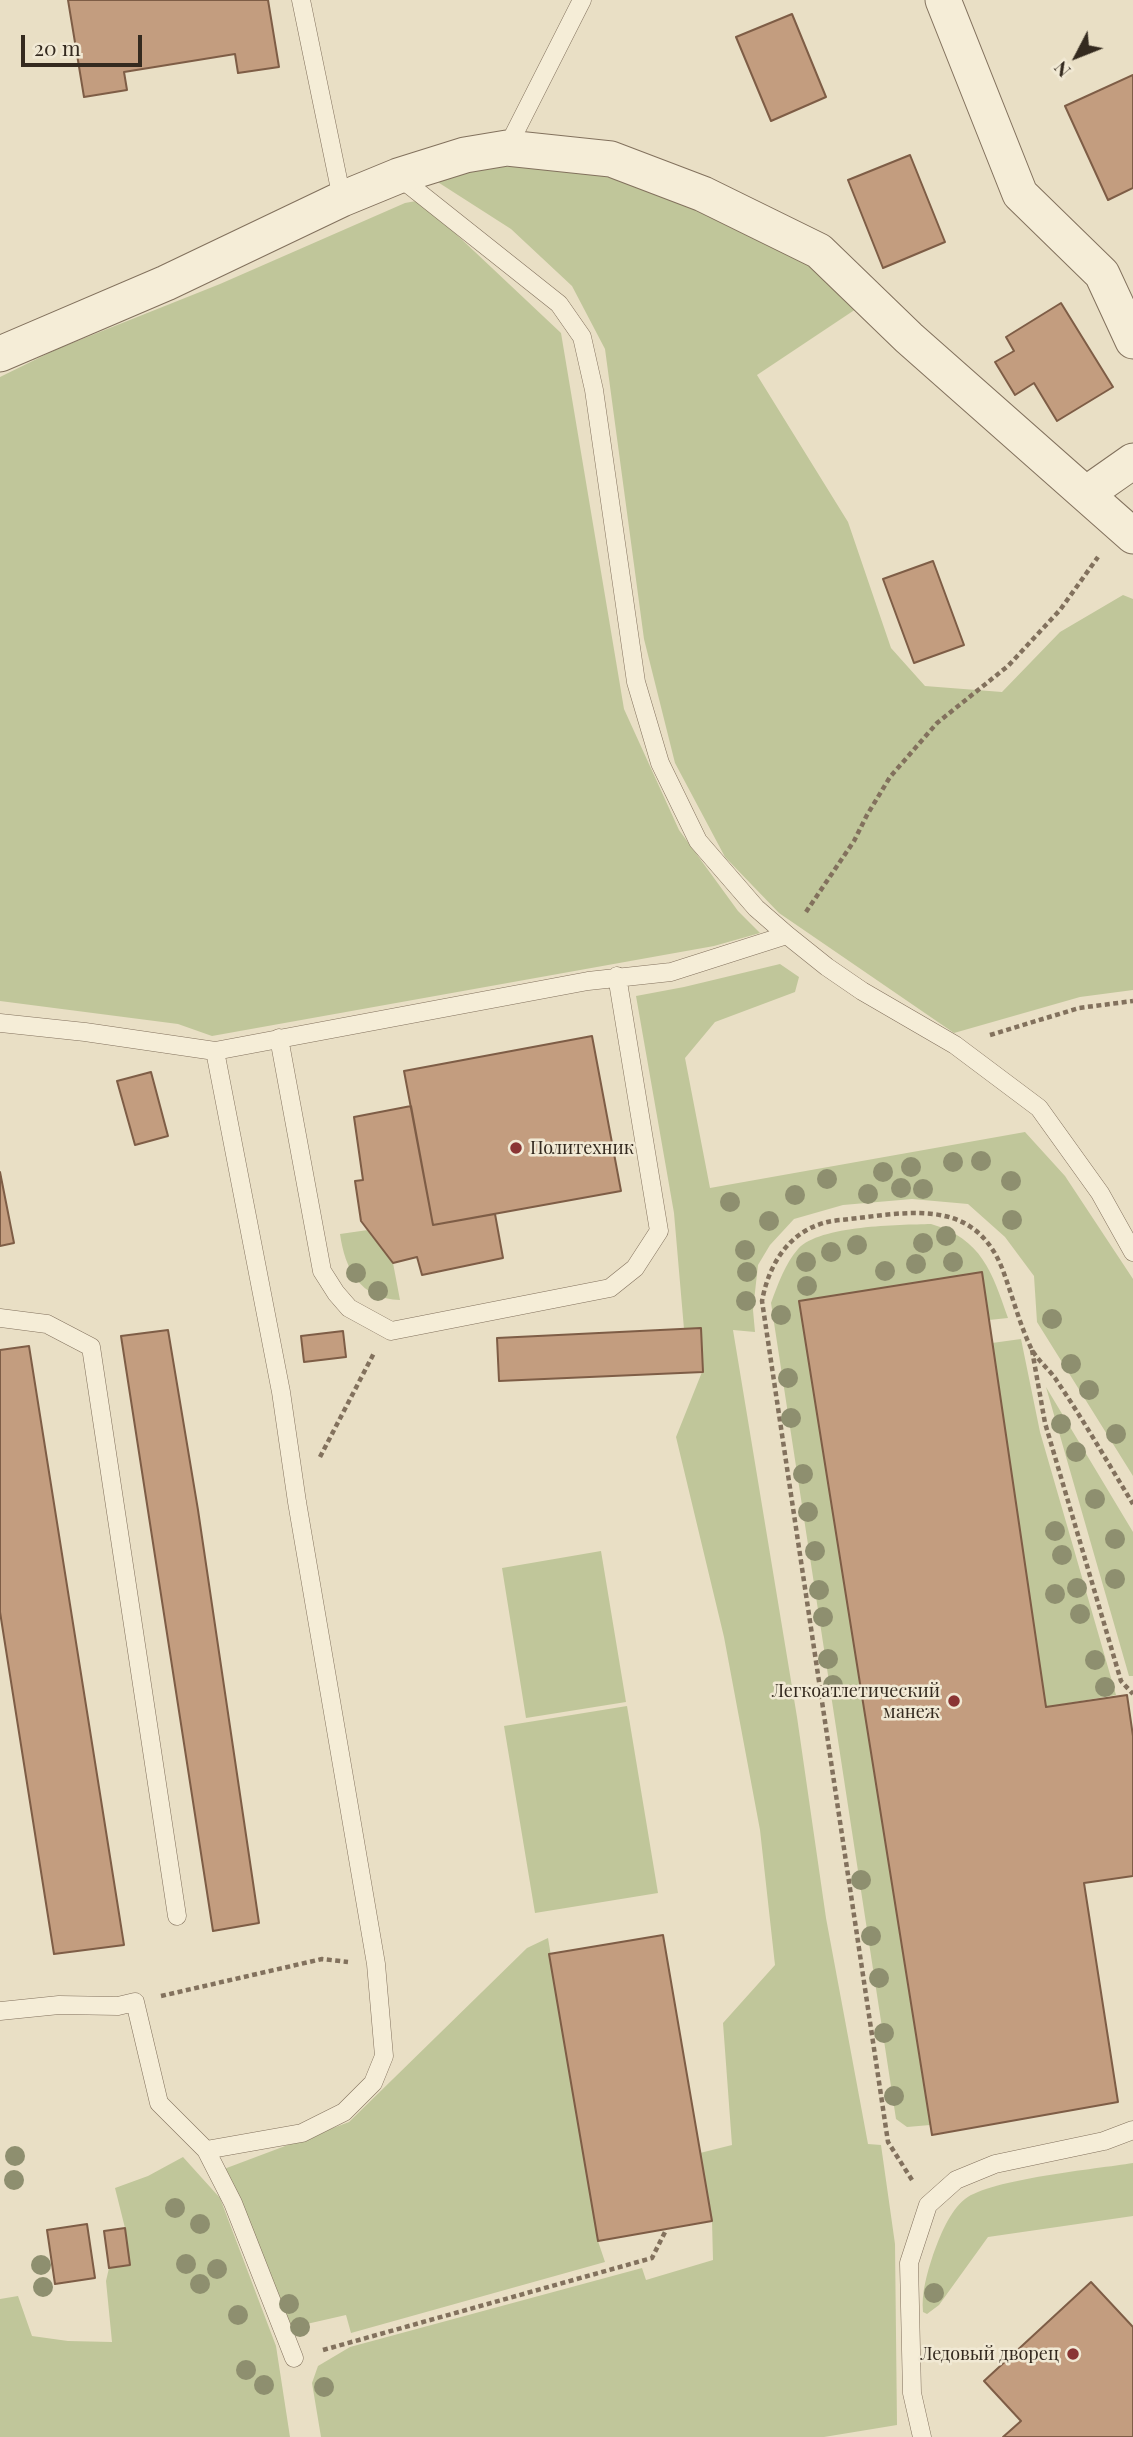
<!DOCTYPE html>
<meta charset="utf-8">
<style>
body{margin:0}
#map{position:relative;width:1133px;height:2437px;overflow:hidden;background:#e9dfc5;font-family:"Playfair Display",serif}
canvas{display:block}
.north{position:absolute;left:1042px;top:21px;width:70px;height:70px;-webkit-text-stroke:5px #f1e9d4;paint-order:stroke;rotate:228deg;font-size:19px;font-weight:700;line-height:28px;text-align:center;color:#342a1f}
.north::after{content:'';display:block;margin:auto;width:24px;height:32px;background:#342a1f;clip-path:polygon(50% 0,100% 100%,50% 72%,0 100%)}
.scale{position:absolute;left:21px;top:35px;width:121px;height:32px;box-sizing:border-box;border:4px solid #342a1f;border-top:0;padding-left:9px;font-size:21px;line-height:24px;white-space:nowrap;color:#342a1f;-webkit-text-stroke:5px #f1e9d4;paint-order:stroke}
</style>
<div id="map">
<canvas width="1133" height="2437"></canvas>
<div class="north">N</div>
<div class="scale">20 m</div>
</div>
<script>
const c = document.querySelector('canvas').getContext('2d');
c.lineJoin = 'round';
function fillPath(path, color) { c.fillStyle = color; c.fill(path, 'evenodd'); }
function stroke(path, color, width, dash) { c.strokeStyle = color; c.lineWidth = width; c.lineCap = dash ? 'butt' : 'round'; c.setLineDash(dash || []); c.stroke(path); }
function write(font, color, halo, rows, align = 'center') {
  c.font = font + ' "Playfair Display",serif'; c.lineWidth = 5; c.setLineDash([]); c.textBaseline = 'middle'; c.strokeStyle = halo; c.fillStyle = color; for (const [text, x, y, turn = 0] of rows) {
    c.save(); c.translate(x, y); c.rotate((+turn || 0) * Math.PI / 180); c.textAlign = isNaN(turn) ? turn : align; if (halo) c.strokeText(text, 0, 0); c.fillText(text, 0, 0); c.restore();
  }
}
const green = new Path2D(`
 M 537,165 L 596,170 L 789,247 L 862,305 L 757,375 L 848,522 L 891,648 L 925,686 L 1002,692 L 1060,632 L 1123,595 L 1133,599 L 1133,990 L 1080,997 L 954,1033 L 779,913 L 725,857 L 675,763 L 644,639 L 605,349 L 572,286 L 511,229 L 433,179 L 464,169 Z
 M 416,201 L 440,219 L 561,333 L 624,709 L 679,830 L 738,911 L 760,933 L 714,946 L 212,1036 L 178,1024 L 0,1001 L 0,377 L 57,349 L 220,284 L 405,203 Z
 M 780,964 L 799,977 L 795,992 L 715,1022 L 685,1058 L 710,1188 L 1025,1132 L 1065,1176 L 1133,1279 L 1133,1476 L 1037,1322 L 1034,1276 L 1005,1237 L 968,1204 L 912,1199 L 843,1205 L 794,1219 L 770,1245 L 758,1265 L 753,1310 L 755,1332 L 733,1330 L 797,1717 L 826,1918 L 868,2144 L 881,2145 L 895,2244 L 897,2425 L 824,2437 L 321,2437 L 312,2383 L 318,2366 L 350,2347 L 642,2268 L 646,2280 L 713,2260 L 712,2221 L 700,2153 L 732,2145 L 723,2023 L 775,1965 L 760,1830 L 724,1637 L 676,1437 L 702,1372 L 700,1328 L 684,1329 L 674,1213 L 636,996 L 684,987 Z
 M 931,1224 C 982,1239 992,1272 1008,1318 L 989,1320 L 981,1272 L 799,1301 L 930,2125 L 907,2127 L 896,2119 L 771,1303 C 778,1284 785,1264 798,1249 C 820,1225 899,1225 931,1224 Z
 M 368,1230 L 393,1263 L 400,1300 C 360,1299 345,1269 340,1234 Z
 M 1021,1339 L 1040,1432 L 1116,1695 L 1046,1707 L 992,1343 Z
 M 1046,1387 L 1133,1532 L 1133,1676 L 1129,1676 Z
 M 601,1551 L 626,1702 L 526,1718 L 502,1568 Z
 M 627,1706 L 658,1893 L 535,1913 L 504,1726 Z
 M 548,1938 L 598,2241 L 605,2262 L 351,2333 L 346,2315 L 289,2328 L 224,2169 L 349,2122 L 527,1948 Z
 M 183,2157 L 220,2198 L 276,2346 L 290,2437 L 0,2437 L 0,2299 L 18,2296 L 32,2336 L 68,2341 L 112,2342 L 106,2281 L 109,2268 L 130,2265 L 125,2228 L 115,2188 L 148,2176 Z
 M 1133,2163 L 1133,2216 L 988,2237 L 939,2305 L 927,2314 L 923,2312 C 921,2294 927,2273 933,2255 C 940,2236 949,2212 965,2199 C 991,2179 1096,2169 1133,2163 Z`);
const building = new Path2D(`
 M 68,0 L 268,0 L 279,67 L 238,73 L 235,54 L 124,72 L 127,90 L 84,97 Z
 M 792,14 L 826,97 L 771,121 L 736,37 Z
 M 1133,75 L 1133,188 L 1108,200 L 1065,106 Z
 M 910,155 L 945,242 L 883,268 L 848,180 Z
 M 1061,303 L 1113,387 L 1057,421 L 1034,383 L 1015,395 L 995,362 L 1014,351 L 1006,337 Z
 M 933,561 L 964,645 L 914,663 L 883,579 Z
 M 592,1036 L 621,1191 L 433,1225 L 404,1071 Z
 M 151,1072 L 168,1136 L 135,1145 L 117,1081 Z
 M 411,1106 L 433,1225 L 495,1214 L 503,1258 L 422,1275 L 417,1257 L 393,1263 L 361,1221 L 355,1181 L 363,1180 L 354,1117 Z
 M 0,1172 L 14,1243 L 0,1246 Z
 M 982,1272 L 1046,1707 L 1127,1695 L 1133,1736 L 1133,1876 L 1084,1883 L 1118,2102 L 932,2135 L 799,1301 Z
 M 701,1328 L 703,1372 L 499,1381 L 497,1338 Z
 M 168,1330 L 198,1510 L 259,1923 L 213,1931 L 121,1336 Z
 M 343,1331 L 346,1357 L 304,1362 L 301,1336 Z
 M 29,1346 L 124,1945 L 54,1954 L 0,1612 L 0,1350 Z
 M 663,1935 L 712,2221 L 598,2241 L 549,1954 Z
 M 87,2224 L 95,2278 L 55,2284 L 47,2230 Z
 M 125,2228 L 130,2265 L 109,2268 L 104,2231 Z
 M 1091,2282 L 1133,2327 L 1133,2437 L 1003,2437 L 1021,2421 L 984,2381 Z`);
const path = new Path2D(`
 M 806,912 L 854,841 L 867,815 L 890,777 L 937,723 L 1008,666 L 1060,610 L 1098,557
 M 990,1035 L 1079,1008 L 1133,1001
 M 1032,1350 L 1045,1423 L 1121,1681 L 1133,1694
 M 320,1457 L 374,1353
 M 161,1996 L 322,1959 L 348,1962
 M 912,2180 L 888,2142 L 762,1301 C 770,1258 795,1224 840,1220 C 903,1214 972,1194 1002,1268 C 1012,1294 1019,1323 1031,1348 C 1037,1360 1050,1370 1057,1381 C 1084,1421 1108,1463 1133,1504
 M 323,2350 L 652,2258 L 666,2230`);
const service = new Path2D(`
 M 301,0 L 342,199
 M 507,148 L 582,0
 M 398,176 L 559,304 L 582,337 L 594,390 L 636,682 L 660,763 L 698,841 L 756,908 L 787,935
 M 0,1023 L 85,1032 L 215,1051 L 588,981 L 671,972 L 787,935 L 827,967 L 862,991 L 955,1045 L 1039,1108 L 1100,1193 L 1133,1252
 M 279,1038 L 322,1271 L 336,1293 L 349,1308 L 391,1331 L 610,1288 L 635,1268 L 659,1231 L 617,976
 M 0,1318 L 47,1324 L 91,1347 L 177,1916
 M 0,2011 L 59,2005 L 118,2006 L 135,2002 L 159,2103 L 206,2150 L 233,2203 L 294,2358
 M 206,2150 L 302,2133 L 344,2112 L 373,2083 L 384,2056 L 376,1964 L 297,1502 L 281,1392 L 215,1051
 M 922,2437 L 912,2393 L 909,2263 L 928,2205 L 956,2180 L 995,2164 L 1104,2141 L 1133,2130`);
const minor = new Path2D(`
 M 943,0 L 1020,194 L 1102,274 L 1133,341
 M 0,354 L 166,283 L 342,199 L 398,176 L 465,155 L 507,148 L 611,159 L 703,194 L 819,251 L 909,338 L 1133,536
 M 1086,494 L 1133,461`);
const trees = [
 [981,1161],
 [953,1162],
 [911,1167],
 [883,1172],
 [827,1179],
 [1011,1181],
 [901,1188],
 [923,1189],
 [868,1194],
 [795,1195],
 [730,1202],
 [1012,1220],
 [769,1221],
 [946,1236],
 [923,1243],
 [857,1245],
 [745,1250],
 [831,1252],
 [806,1262],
 [953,1262],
 [916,1264],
 [885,1271],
 [747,1272],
 [356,1273],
 [807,1286],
 [378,1291],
 [746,1301],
 [781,1315],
 [1052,1319],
 [1071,1364],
 [788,1378],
 [1089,1390],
 [791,1418],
 [1061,1424],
 [1116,1434],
 [1076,1452],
 [803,1474],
 [1095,1499],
 [808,1512],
 [1055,1531],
 [1115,1539],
 [815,1551],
 [1062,1555],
 [1115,1579],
 [1077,1588],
 [819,1590],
 [1055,1594],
 [1080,1614],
 [823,1617],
 [828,1659],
 [1095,1660],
 [833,1685],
 [1105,1687],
 [861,1880],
 [871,1936],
 [879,1978],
 [884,2033],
 [894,2096],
 [15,2156],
 [14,2180],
 [175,2208],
 [200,2224],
 [186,2264],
 [41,2265],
 [217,2269],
 [200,2284],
 [43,2287],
 [934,2293],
 [289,2304],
 [238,2315],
 [300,2327],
 [246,2370],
 [264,2385],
 [324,2387]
];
const markers = [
 [516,1148,7,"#8a3534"],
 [954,1701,7,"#8a3534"],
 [1073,2354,7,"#8a3534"]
];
const poiNames = [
 ["Политехник",530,1148,"left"],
 ["Легкоатлетический",940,1691],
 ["манеж",940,1712],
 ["Ледовый дворец",1059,2354]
];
fillPath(green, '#c0c69a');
fillPath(building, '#c39d7f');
stroke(building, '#7e5d46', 2);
stroke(service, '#82715d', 19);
stroke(minor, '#82715d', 37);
stroke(path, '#82715d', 4.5, [5, 3.5]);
stroke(service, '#f5edd7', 18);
stroke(minor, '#f5edd7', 35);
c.fillStyle = '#8e8f6f';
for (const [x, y] of trees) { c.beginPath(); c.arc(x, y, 10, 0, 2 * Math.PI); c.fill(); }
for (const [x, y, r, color] of markers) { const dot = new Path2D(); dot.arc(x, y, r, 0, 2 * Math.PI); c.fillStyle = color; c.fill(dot); stroke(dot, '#f1e9d4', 2.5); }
write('18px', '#342a1f', '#f1e9d4', poiNames, 'right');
</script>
